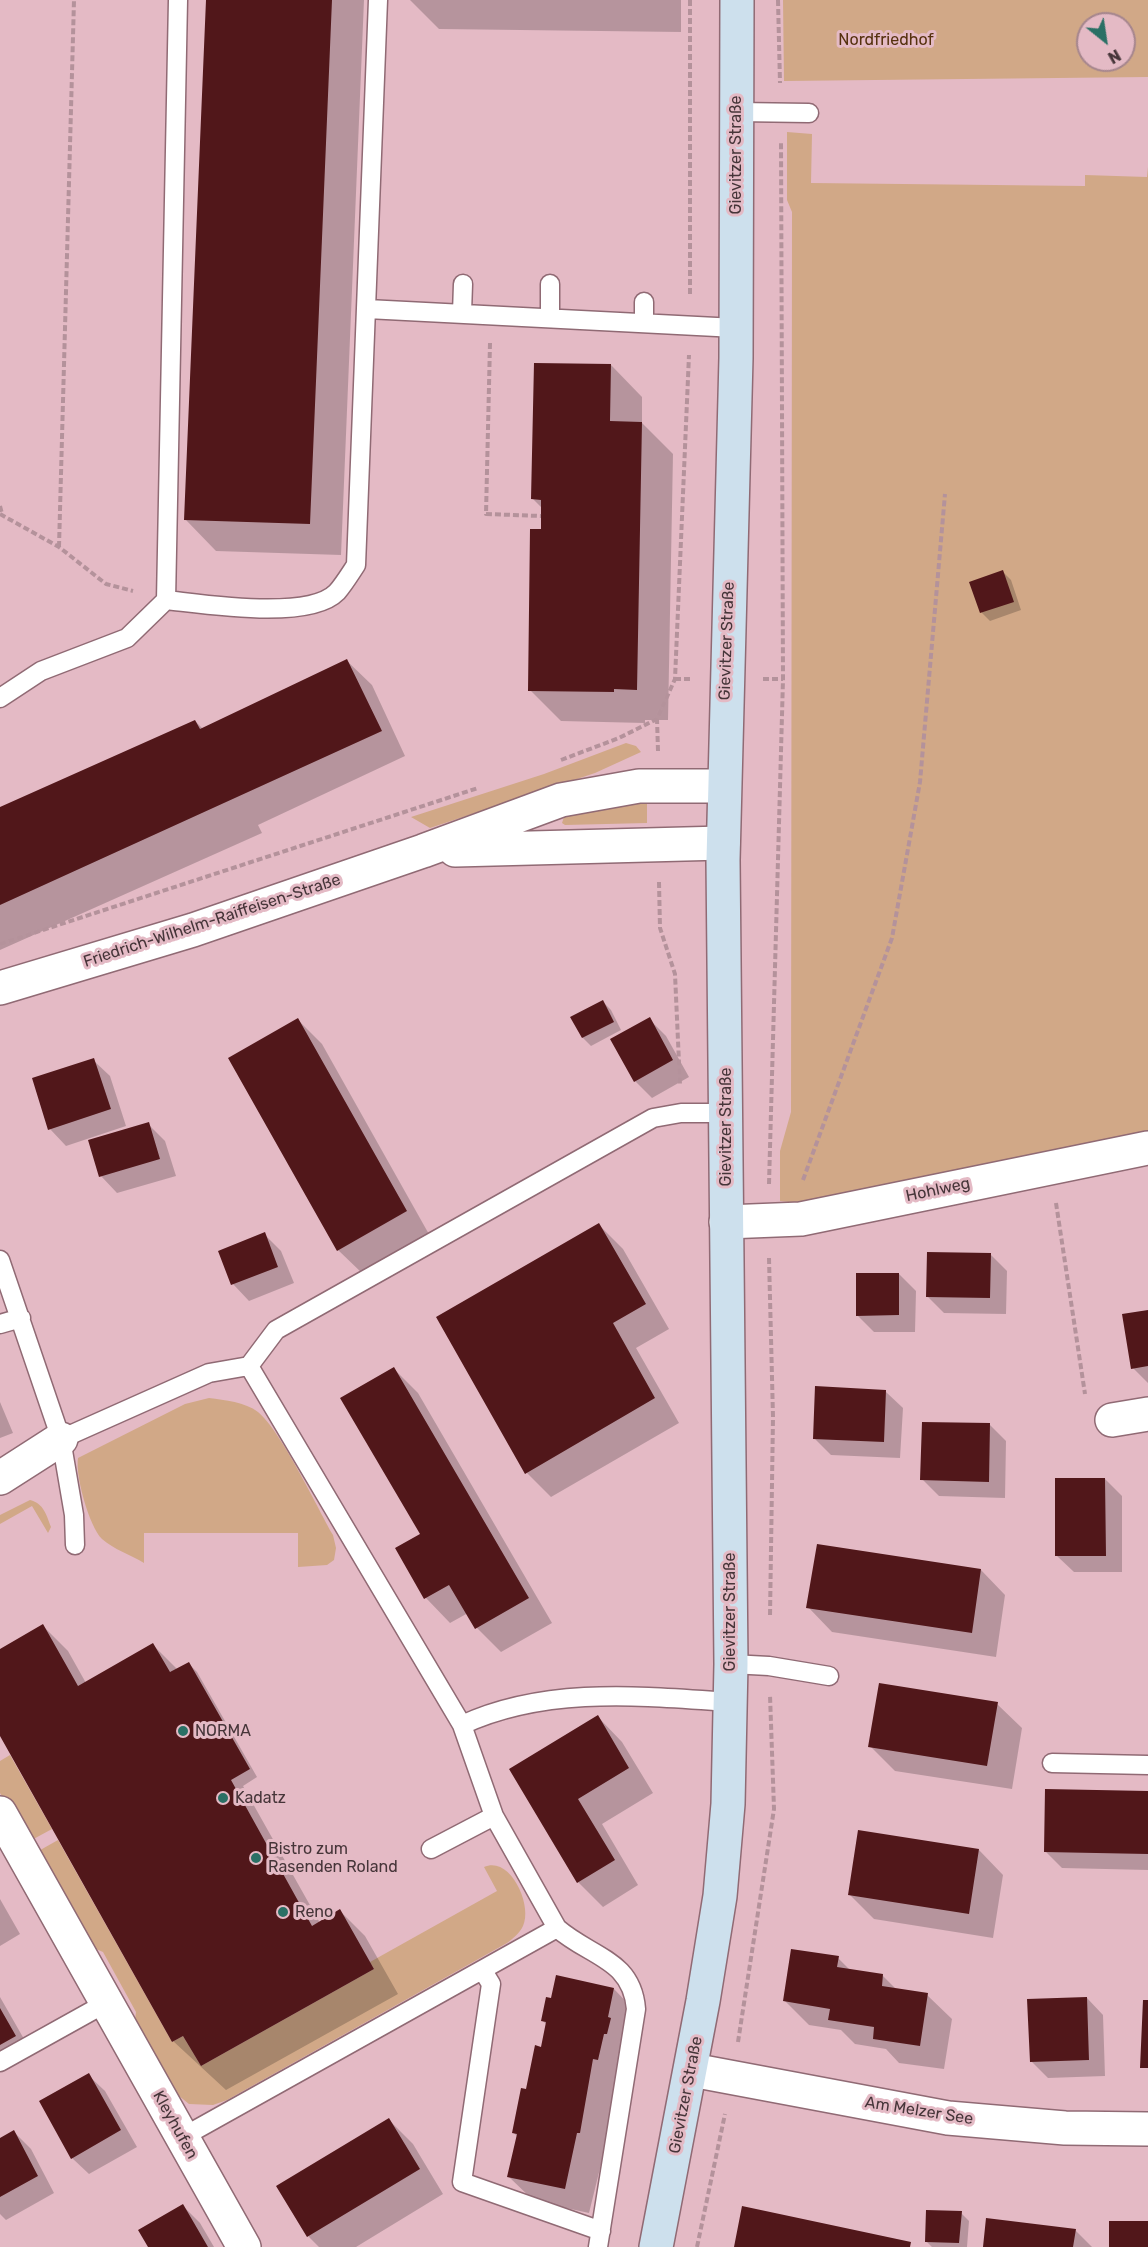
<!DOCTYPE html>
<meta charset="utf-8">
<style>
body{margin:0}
#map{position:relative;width:1148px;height:2247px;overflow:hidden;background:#e4bac5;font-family:Rubik,sans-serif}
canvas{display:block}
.north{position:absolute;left:1076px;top:12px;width:60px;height:60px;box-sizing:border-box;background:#e4bac5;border:2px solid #a5858d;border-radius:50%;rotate:150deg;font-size:16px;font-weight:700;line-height:24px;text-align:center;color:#463539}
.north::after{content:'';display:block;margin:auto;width:21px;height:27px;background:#2a7065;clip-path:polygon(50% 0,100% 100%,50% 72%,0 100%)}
</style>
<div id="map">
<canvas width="1148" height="2247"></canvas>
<div class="north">N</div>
</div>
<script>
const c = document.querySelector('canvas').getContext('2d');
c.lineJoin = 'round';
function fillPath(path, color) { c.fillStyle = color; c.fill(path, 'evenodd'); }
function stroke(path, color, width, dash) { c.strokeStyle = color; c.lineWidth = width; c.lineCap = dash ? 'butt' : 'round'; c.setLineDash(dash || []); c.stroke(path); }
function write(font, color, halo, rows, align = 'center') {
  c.font = font + ' Rubik,sans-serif'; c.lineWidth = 6; c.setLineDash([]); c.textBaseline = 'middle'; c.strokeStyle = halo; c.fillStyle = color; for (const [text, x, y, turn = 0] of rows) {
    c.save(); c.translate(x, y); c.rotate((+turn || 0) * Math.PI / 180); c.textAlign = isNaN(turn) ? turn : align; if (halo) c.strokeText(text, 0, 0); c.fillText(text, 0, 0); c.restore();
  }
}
const green = new Path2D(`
 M 783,0 L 1148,0 L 1148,77 L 784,81 ZM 1088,24 L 1124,24 L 1124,60 L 1088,60 Z
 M 787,132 L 812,134 L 811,183 L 1085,186 L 1085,175 L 1147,177 L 1148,167 L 1148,1133 L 797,1203 L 780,1201 L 780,1151 L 791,1112 L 792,212 L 787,200 Z
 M 626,743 L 636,746 L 641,752 L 595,773 L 430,828 L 411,817 L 544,774 Z
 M 647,801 L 647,823 L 565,825 L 562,823 L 564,817 L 629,802 Z
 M 209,1398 C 225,1400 245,1402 258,1412 C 281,1431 316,1505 333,1535 L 336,1548 L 334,1560 L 327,1565 L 298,1567 L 298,1533 L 144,1533 L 144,1563 C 131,1555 113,1549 102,1539 C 89,1526 75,1475 78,1458 L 185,1404 Z
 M 30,1500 C 44,1504 46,1514 51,1527 L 48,1533 L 32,1506 L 0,1524 L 0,1515 Z
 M 10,1755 L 52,1829 L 28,1842 L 0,1793 L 0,1761 Z
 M 58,1840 L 172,2042 L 183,2036 L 201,2066 L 374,1969 L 370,1962 L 497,1891 L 484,1867 C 510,1855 533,1905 523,1926 C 520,1933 512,1939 507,1943 L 227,2100 L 213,2105 L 189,2104 L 168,2087 L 134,2028 L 136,2012 L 103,1952 L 89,1946 L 35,1853 Z`);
const shadow = new Path2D(`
 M 207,0 L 364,0 L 341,555 L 216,551 L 185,519 Z
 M 410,0 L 681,0 L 681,32 L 439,29 Z
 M 611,365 L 642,397 L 642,423 L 673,454 L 668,720 L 645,720 L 645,723 L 561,721 L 530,690 L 543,509 L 533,499 Z
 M 1003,572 L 1011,580 L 1021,610 L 990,621 L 982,613 L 971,583 Z
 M 347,661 L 372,685 L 405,756 L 258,825 L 262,833 L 0,950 L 0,808 L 195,721 L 203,729 Z
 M 603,1002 L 611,1010 L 621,1030 L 591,1046 L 583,1038 L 572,1018 Z
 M 649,1019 L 666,1036 L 689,1077 L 652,1098 L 635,1081 Z
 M 298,1020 L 322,1044 L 430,1236 L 363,1274 L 338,1250 Z
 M 93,1060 L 110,1076 L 126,1126 L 66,1146 L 50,1129 Z
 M 148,1124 L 165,1141 L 176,1176 L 117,1193 L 101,1176 Z
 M 599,1225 L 623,1249 L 669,1329 L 636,1348 L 679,1423 L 551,1497 L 527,1473 Z
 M 264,1234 L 281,1251 L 294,1283 L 249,1301 L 233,1284 L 220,1252 Z
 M 990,1254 L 1007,1271 L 1006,1314 L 944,1313 L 927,1296 Z
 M 899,1274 L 916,1291 L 915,1332 L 874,1332 L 857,1315 Z
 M 1148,1312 L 1148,1383 L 1133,1368 Z
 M 394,1369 L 418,1393 L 552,1623 L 501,1652 L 477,1628 L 468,1613 L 450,1623 L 426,1598 L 397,1549 L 422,1535 Z
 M 886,1392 L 903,1408 L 900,1458 L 831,1455 L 815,1439 Z
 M 0,1402 L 13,1433 L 0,1438 Z
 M 990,1425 L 1006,1441 L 1005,1498 L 939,1496 L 922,1479 Z
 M 1105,1479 L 1122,1496 L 1122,1572 L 1074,1572 L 1057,1556 Z
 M 981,1570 L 1005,1595 L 996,1657 L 832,1632 L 808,1607 Z
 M 43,1626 L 68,1651 L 86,1683 L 153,1645 L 178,1670 L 189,1664 L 197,1672 L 257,1777 L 243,1786 L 320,1923 L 340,1911 L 365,1936 L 398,1994 L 226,2090 L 173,2041 L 0,1733 L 0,1650 Z
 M 997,1704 L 1022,1728 L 1012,1789 L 895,1771 L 870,1746 Z
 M 598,1717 L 622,1742 L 653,1793 L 602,1824 L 638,1885 L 603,1907 L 578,1882 L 511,1770 Z
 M 1148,1792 L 1148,1870 L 1062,1868 L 1045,1851 Z
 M 979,1850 L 1003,1875 L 993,1938 L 874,1919 L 850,1895 Z
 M 0,1899 L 20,1934 L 0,1946 Z
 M 838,1958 L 851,1971 L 882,1975 L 897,1990 L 927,1995 L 952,2019 L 944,2069 L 899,2063 L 886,2049 L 855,2044 L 841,2030 L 809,2025 L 785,2001 Z
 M 614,1989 L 638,2014 L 589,2213 L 534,2201 L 509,2177 L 518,2137 L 514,2133 L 542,2049 L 547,2025 L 543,2021 Z
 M 0,1997 L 32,2053 L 0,2071 Z
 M 1087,1998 L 1103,2015 L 1105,2076 L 1048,2078 L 1031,2061 Z
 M 88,2075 L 105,2091 L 137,2147 L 89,2174 L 72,2158 Z
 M 389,2120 L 413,2144 L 443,2194 L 356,2247 L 319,2247 L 309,2237 L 278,2186 Z
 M 14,2132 L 31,2149 L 54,2193 L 6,2220 L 0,2214 L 0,2139 Z
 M 183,2206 L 200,2223 L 214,2247 L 150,2247 Z
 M 961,2213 L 969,2221 L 967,2247 L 932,2247 L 926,2241 Z
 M 1075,2230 L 1092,2247 L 984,2247 Z`);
const building = new Path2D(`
 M 206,0 L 332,0 L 310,524 L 184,520 Z
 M 534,363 L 611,364 L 610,421 L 642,422 L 637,690 L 614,689 L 614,692 L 528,691 L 530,529 L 541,529 L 541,500 L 531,499 Z
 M 1003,570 L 1014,602 L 980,613 L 969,582 Z
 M 347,659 L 382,731 L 0,905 L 0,807 L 195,720 L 200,729 Z
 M 603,1000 L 614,1022 L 582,1038 L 570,1017 Z
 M 650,1017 L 673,1060 L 634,1082 L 610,1039 Z
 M 298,1018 L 407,1211 L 337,1251 L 228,1058 Z
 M 94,1058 L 111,1109 L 48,1130 L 32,1078 Z
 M 149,1122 L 160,1159 L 99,1177 L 88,1140 Z
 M 599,1223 L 646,1304 L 613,1323 L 655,1398 L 525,1474 L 436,1317 Z
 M 265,1232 L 278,1267 L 231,1285 L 218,1251 Z
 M 927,1252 L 991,1253 L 990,1298 L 926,1297 Z
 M 856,1273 L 899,1273 L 899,1315 L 856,1316 Z
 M 1148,1310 L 1148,1366 L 1131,1369 L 1122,1314 Z
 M 394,1367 L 529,1598 L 475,1629 L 449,1585 L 424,1599 L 395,1548 L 420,1534 L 340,1398 Z
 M 815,1386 L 886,1390 L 884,1442 L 813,1439 Z
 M 922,1422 L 990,1423 L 989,1482 L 920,1480 Z
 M 1055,1478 L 1105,1478 L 1106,1556 L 1055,1556 Z
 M 817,1544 L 981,1569 L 972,1633 L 806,1608 Z
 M 43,1624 L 78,1686 L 153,1643 L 170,1672 L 189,1662 L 250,1769 L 231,1780 L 312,1926 L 340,1909 L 374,1969 L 201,2066 L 183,2036 L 172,2042 L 0,1736 L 0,1649 Z
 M 879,1683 L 998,1702 L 987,1766 L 868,1747 Z
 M 598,1715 L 629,1768 L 578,1799 L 615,1860 L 577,1883 L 509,1769 Z
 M 1045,1789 L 1148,1791 L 1148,1854 L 1044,1852 Z
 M 858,1830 L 979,1849 L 969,1914 L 848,1895 Z
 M 791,1949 L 839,1956 L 837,1967 L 883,1974 L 882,1986 L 928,1993 L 920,2046 L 873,2039 L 874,2027 L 828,2020 L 830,2009 L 783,2001 Z
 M 556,1975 L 614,1988 L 608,2017 L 611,2018 L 607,2034 L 604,2034 L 598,2060 L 593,2059 L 580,2133 L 577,2133 L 565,2189 L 507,2177 L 517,2134 L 512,2133 L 521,2088 L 526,2089 L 535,2045 L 541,2047 L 546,2022 L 541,2021 L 546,1997 L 551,1998 Z
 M 1087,1997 L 1089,2060 L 1030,2062 L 1027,1999 Z
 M 1143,2000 L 1148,2000 L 1148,2068 L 1140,2068 Z
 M 0,2008 L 16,2036 L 0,2045 Z
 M 89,2073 L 121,2130 L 71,2159 L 39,2101 Z
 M 389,2118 L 420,2169 L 307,2237 L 276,2186 Z
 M 14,2130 L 38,2176 L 0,2197 L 0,2138 Z
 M 183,2204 L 208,2247 L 148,2247 L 138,2230 Z
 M 742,2206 L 911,2242 L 910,2247 L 734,2247 Z
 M 926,2210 L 962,2211 L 959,2243 L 925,2242 Z
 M 986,2218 L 1076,2229 L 1073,2247 L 983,2247 Z
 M 1109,2221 L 1148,2221 L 1148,2247 L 1109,2247 Z`);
const path = new Path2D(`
 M 690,0 L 690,296
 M 778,0 L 780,83
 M 490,343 L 486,514 L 541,516
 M 0,506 L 2,514
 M 0,514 L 59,547 L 106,584 L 133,591
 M 59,547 L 74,0
 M 675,679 L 692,679
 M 763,679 L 783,679
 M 658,751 L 657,719 L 675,679 L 689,355
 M 561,760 L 619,738 L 657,719
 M 659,882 L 660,928 L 675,974 L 680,1085
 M 0,944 L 478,788
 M 803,1180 L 892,938 L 920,782 L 945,494
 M 769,1184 L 783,679 L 781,142
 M 1056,1203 L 1085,1394
 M 769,1258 L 773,1417 L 770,1616
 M 738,2042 L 774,1809 L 770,1695
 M 697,2247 L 725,2114`);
const service = new Path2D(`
 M 737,112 L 809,113
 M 550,284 L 550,317
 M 644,302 L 644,321
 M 367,309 L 736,328
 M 462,313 L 463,284
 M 166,600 C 204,604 309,621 337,592 C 344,584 350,574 356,565 L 378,0
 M 0,698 L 41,671 L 127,638 L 166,600 L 178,0
 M 0,1260 L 61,1439 L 209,1373 L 249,1366 L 462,1725 C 546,1686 641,1696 731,1702
 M 0,1324 L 21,1318
 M 249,1366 L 276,1330 L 653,1118 L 681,1113 L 726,1113
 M 61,1439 L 74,1515 L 75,1545
 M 731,1664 L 769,1666 L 829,1676
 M 1052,1763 L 1148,1765
 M 431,1849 L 494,1816
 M 557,1928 C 590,1957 632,1959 636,2009 L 598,2247
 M 483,1971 L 491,1984 L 462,2182 L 601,2231
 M 0,2062 L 106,2003
 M 181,2138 L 557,1928 L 494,1816 L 462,1725`);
const minor = new Path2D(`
 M 455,850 L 723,843
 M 0,988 L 193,930 L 423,851 L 561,800 L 639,786 L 724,786
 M 726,1222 L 801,1219 L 1148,1148
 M 1112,1420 L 1148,1414
 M 0,1478 L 61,1439
 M 0,1813 L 244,2247
 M 692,2070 L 948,2118 L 1065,2128 L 1148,2129`);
const secondary = new Path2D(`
 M 656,2247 L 703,2001 L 720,1896 L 728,1804 L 731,1664 L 723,860 L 736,358 L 737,0`);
const markers = [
 [183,1731,6,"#2a7065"],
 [223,1798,6,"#2a7065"],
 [256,1858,6,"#2a7065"],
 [283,1912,6,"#2a7065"]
];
const parkNames = [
 ["Nordfriedhof",886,40]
];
const streetNames = [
 ["Gievitzer Straße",736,155,-90],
 ["Gievitzer Straße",727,641,-88],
 ["Friedrich-Wilhelm-Raiffeisen-Straße",212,921,-18],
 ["Gievitzer Straße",726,1127,-90],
 ["Hohlweg",938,1190,-12],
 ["Gievitzer Straße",730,1612,-90],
 ["Gievitzer Straße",686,2095,-79],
 ["Am Melzer See",919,2111,9],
 ["Kleyhufen",175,2125,61]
];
const poiNames = [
 ["NORMA",195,1731],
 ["Kadatz",235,1798],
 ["Bistro zum",268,1849],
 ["Rasenden Roland",268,1867],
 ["Reno",295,1912]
];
fillPath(green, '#d1a887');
fillPath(shadow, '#0003');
fillPath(building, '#51171a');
stroke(service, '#906a74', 21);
stroke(minor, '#906a74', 36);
stroke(secondary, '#906a74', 36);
stroke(path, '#b4929b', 4, [6, 3]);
stroke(service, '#fff', 18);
stroke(minor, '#fff', 33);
stroke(secondary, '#cde0ed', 33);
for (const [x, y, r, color] of markers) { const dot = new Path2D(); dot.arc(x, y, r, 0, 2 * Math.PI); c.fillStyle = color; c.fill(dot); stroke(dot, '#e4bac5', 2); }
write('16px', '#55310e', '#e4bac5', parkNames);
write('16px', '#463539', '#e4bac5', streetNames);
write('16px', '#463539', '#e4bac5', poiNames, 'left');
</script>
